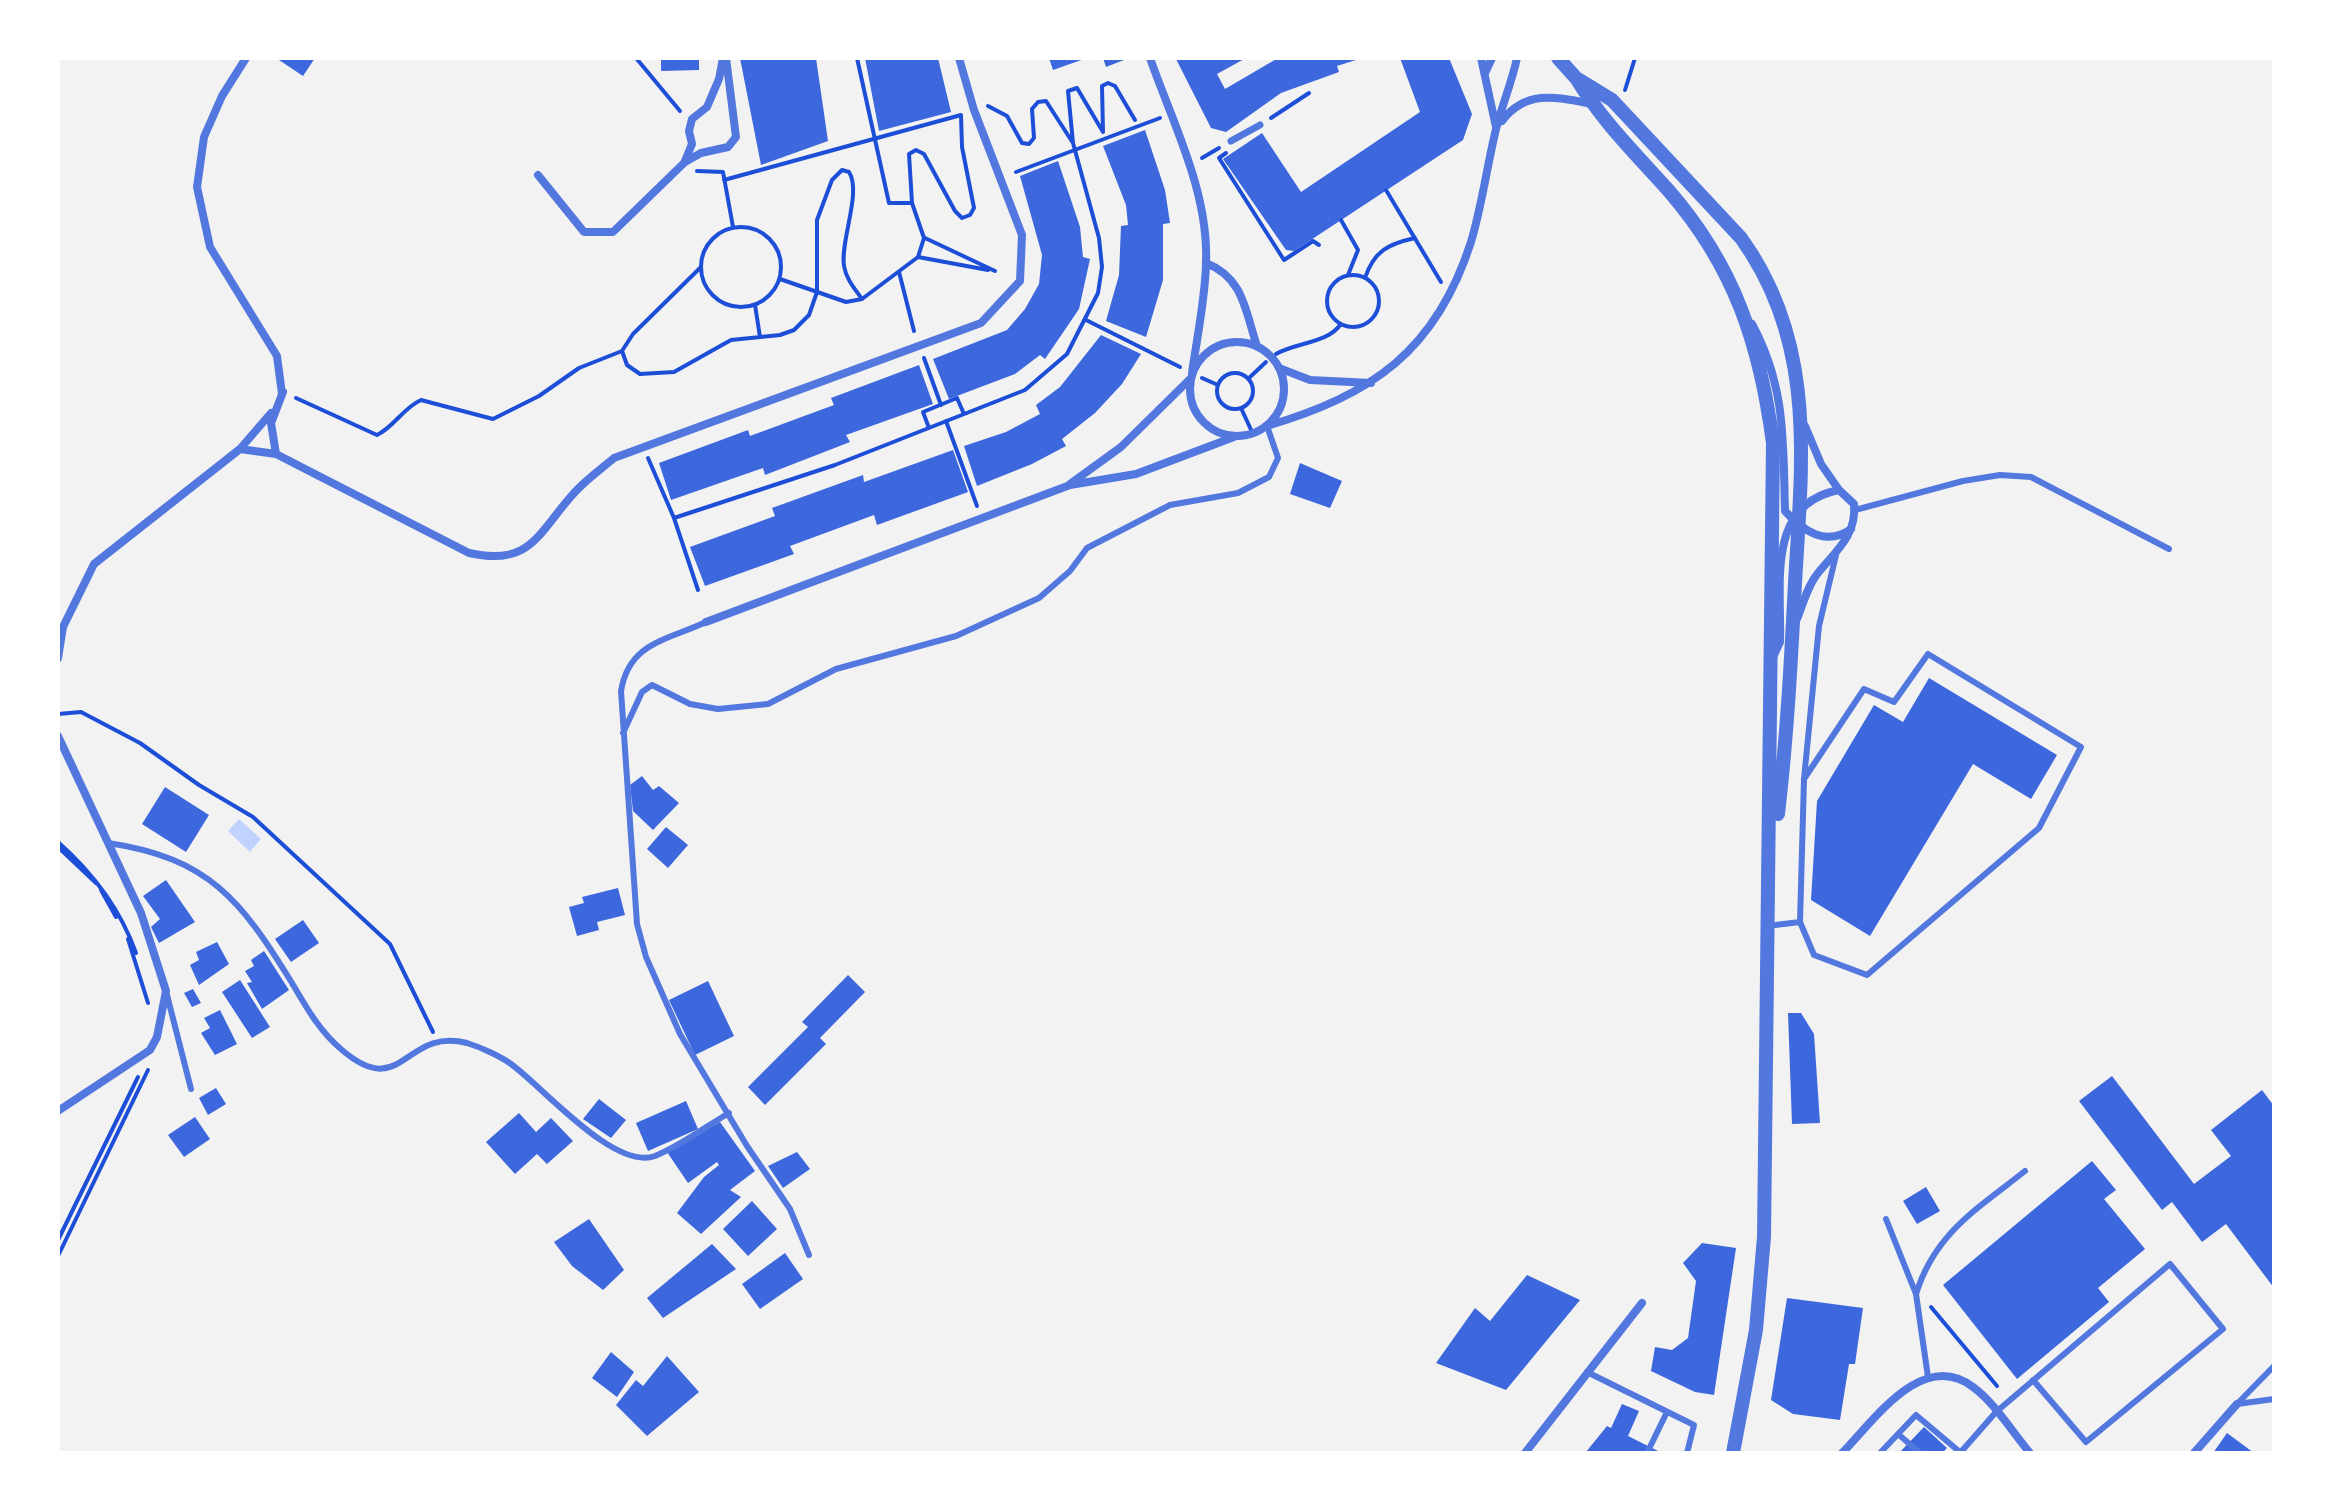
<!DOCTYPE html>
<style>
body{margin:0}
#map{position:relative;width:2332px;height:1511px;overflow:hidden;background:#f2f2f2;font-family:"Alegreya Sans",sans-serif}
canvas{display:block}
.frame{position:absolute;inset:0;border:60px solid #fff;pointer-events:none}
</style>
<div id="map">
<canvas width="2332" height="1511"></canvas>
<div class="frame"></div>
</div>
<script>
const c = document.querySelector('canvas').getContext('2d');
c.lineJoin = 'round';
function fillPath(path, color) { c.fillStyle = color; c.fill(path, 'evenodd'); }
function stroke(path, color, width, dash) { c.strokeStyle = color; c.lineWidth = width; c.lineCap = dash ? 'butt' : 'round'; c.setLineDash(dash || []); c.stroke(path); }
const water = new Path2D(`
 M 239,819 L 261,839 L 250,852 L 228,831 Z`);
const building = new Path2D(`
 M 276,58 L 315,58 L 303,76 Z
 M 661,58 L 699,58 L 699,70 L 661,71 Z
 M 740,58 L 816,58 L 828,141 L 761,165 Z
 M 865,58 L 938,58 L 951,112 L 879,131 Z
 M 1049,58 L 1087,58 L 1053,70 Z
 M 1103,58 L 1129,58 L 1106,67 Z
 M 1246,58 L 1217,74 L 1225,89 L 1278,58 L 1359,59 L 1337,66 L 1339,72 L 1281,93 L 1226,132 L 1211,128 L 1176,59 Z
 M 1400,58 L 1449,58 L 1472,114 L 1463,140 L 1294,251 L 1286,250 L 1223,159 L 1262,133 L 1301,192 L 1420,112 Z
 M 1145,130 L 1165,190 L 1170,223 L 1163,224 L 1163,280 L 1146,337 L 1106,321 L 1119,275 L 1121,226 L 1128,225 L 1126,205 L 1103,146 Z
 M 1058,161 L 1080,227 L 1083,257 L 1090,259 L 1079,309 L 1045,359 L 1040,355 L 1015,374 L 949,399 L 933,359 L 1007,330 L 1025,309 L 1039,284 L 1042,255 L 1020,176 Z
 M 1101,335 L 1141,354 L 1122,384 L 1095,413 L 1062,439 L 1066,446 L 1032,464 L 977,486 L 964,446 L 1006,432 L 1040,414 L 1036,405 L 1060,387 Z
 M 919,365 L 933,404 L 846,435 L 850,442 L 765,475 L 763,468 L 671,500 L 659,463 L 748,430 L 750,436 L 834,405 L 831,398 Z
 M 953,450 L 968,492 L 877,525 L 874,515 L 790,546 L 794,554 L 705,586 L 690,547 L 775,516 L 772,508 L 863,475 L 864,482 Z
 M 1300,463 L 1342,481 L 1330,508 L 1290,494 Z
 M 1929,678 L 2057,755 L 2031,799 L 1973,764 L 1870,936 L 1811,900 L 1817,801 L 1874,705 L 1903,722 Z
 M 642,776 L 653,790 L 659,786 L 679,803 L 653,830 L 633,811 L 630,785 Z
 M 165,787 L 209,815 L 186,852 L 142,824 Z
 M 666,827 L 688,845 L 668,868 L 647,849 Z
 M 166,880 L 195,922 L 159,943 L 151,927 L 160,919 L 143,896 Z
 M 618,888 L 625,915 L 597,922 L 599,930 L 577,936 L 569,907 L 584,903 L 582,897 Z
 M 303,920 L 319,943 L 291,962 L 275,939 Z
 M 217,942 L 229,964 L 199,985 L 190,965 L 199,960 L 196,952 Z
 M 264,951 L 289,990 L 262,1009 L 247,983 L 252,982 L 245,971 L 254,966 L 251,960 Z
 M 848,975 L 865,992 L 820,1038 L 826,1044 L 765,1105 L 748,1087 L 808,1027 L 802,1022 Z
 M 240,980 L 270,1027 L 252,1038 L 222,992 Z
 M 708,981 L 734,1036 L 695,1055 L 669,1000 Z
 M 193,989 L 201,1003 L 192,1007 L 184,993 Z
 M 220,1010 L 237,1044 L 215,1055 L 201,1033 L 210,1028 L 204,1018 Z
 M 1788,1013 L 1801,1013 L 1814,1034 L 1820,1123 L 1792,1124 Z
 M 2112,1076 L 2194,1184 L 2231,1156 L 2211,1130 L 2262,1090 L 2274,1106 L 2274,1288 L 2226,1224 L 2202,1242 L 2172,1202 L 2162,1210 L 2079,1101 Z
 M 216,1088 L 226,1104 L 208,1115 L 199,1098 Z
 M 599,1099 L 626,1120 L 611,1138 L 583,1119 Z
 M 686,1101 L 698,1129 L 648,1151 L 636,1123 Z
 M 519,1113 L 536,1132 L 551,1118 L 573,1141 L 547,1164 L 537,1154 L 515,1174 L 486,1142 Z
 M 195,1117 L 210,1139 L 184,1157 L 168,1135 Z
 M 720,1122 L 755,1171 L 730,1190 L 741,1197 L 701,1234 L 677,1213 L 704,1177 L 719,1165 L 717,1162 L 688,1183 L 667,1152 Z
 M 797,1152 L 810,1169 L 783,1188 L 768,1166 Z
 M 2092,1161 L 2116,1190 L 2104,1199 L 2145,1249 L 2098,1288 L 2109,1302 L 2017,1379 L 1943,1285 Z
 M 1926,1187 L 1940,1211 L 1917,1224 L 1903,1201 Z
 M 752,1201 L 777,1229 L 748,1256 L 723,1229 Z
 M 589,1219 L 624,1270 L 603,1290 L 572,1266 L 554,1242 Z
 M 1702,1243 L 1736,1248 L 1714,1395 L 1695,1392 L 1651,1371 L 1655,1347 L 1672,1350 L 1688,1338 L 1696,1281 L 1683,1263 Z
 M 712,1244 L 736,1269 L 663,1318 L 647,1298 Z
 M 785,1253 L 803,1279 L 760,1309 L 742,1284 Z
 M 1527,1275 L 1580,1300 L 1506,1390 L 1436,1363 L 1475,1308 L 1490,1321 Z
 M 1787,1298 L 1863,1308 L 1855,1364 L 1849,1364 L 1840,1420 L 1793,1414 L 1771,1400 Z
 M 611,1352 L 634,1372 L 617,1397 L 592,1378 Z
 M 667,1356 L 699,1392 L 647,1436 L 616,1405 L 636,1380 L 643,1386 Z
 M 1622,1404 L 1639,1411 L 1628,1436 L 1662,1453 L 1586,1452 L 1607,1426 L 1611,1428 Z
 M 1924,1427 L 1947,1448 L 1942,1453 L 1899,1453 Z
 M 2227,1433 L 2254,1453 L 2213,1453 Z`);
const path = new Path2D(`
 M 636,58 L 680,111
 M 1625,90 L 1635,58
 M 988,106 L 1007,116 L 1022,143 L 1029,144 L 1034,138 L 1032,109 L 1038,102 L 1046,101 L 1073,143 L 1068,91 L 1077,88 L 1103,132 L 1102,86 L 1108,83 L 1115,86 L 1135,120
 M 1271,118 L 1309,93
 M 1226,153 L 1219,158 L 1284,260 L 1313,241 L 1319,245
 M 1202,158 L 1219,148
 M 697,171 L 723,172 L 733,227
 M 1016,172 L 1160,118
 M 724,180 L 961,115 L 962,147 L 974,208 L 970,215 L 962,218 L 955,211 L 924,154 L 916,150 L 909,154 L 912,203
 M 1386,190 L 1441,282
 M 1341,220 L 1358,250 L 1348,275
 M701 267a40 40 0 1 1 80 0a40 40 0 1 1-80 0Z
 M 925,238 L 995,271
 M 918,257 L 988,270
 M 701,267 L 633,334 L 622,351 L 627,365 L 640,374 L 674,372 L 731,340 L 780,335 L 794,330 L 809,315 L 817,292 L 817,220 L 832,180 L 842,170 L 849,172 C 862,192 840,241 844,266 C 846,279 855,289 862,299
 M 899,272 L 914,331
 M1327 301a26 26 0 1 1 52 0a26 26 0 1 1-52 0Z
 M 1365,278 C 1374,251 1388,244 1415,238
 M 780,279 L 846,302 L 862,299 L 918,257 L 924,238 L 912,203 L 889,203 L 857,58
 M 755,305 L 760,337
 M 1086,320 L 1180,367
 M 1276,354 C 1296,342 1327,344 1341,324
 M 924,358 L 941,405
 M1217 391a18 18 0 1 1 36 0a18 18 0 1 1-36 0Z
 M 1202,378 L 1218,385
 M 1249,378 L 1266,362
 M 296,398 L 377,435 C 394,427 403,408 421,400 L 493,419 L 539,396 L 579,368 L 622,351
 M 1241,408 L 1253,434
 M 946,421 L 977,506
 M 929,428 L 923,412 L 957,398 L 964,414
 M 648,458 L 674,518 L 698,590
 M 674,518 L 835,465 L 1025,390 L 1067,354 L 1098,293 L 1102,267 L 1099,238 L 1073,143
 M 58,714 L 81,712 L 140,743 L 199,785 L 253,817 L 390,944 L 433,1032
 M 58,842 C 93,873 120,908 136,953
 M 58,847 L 96,883
 M 101,890 L 116,917
 M 128,939 L 148,1003
 M 58,1240 L 138,1077
 M 58,1256 L 148,1070
 M 1931,1307 L 1997,1386`);
const service = new Path2D(`
 M 1855,510 L 1963,481 L 2000,475 L 2031,477 L 2169,549
 M 706,622 C 665,641 629,643 621,691 L 637,924 L 646,957 L 680,1034 L 747,1146 L 790,1209 L 809,1255
 M 623,733 L 642,692 L 652,685 L 690,704 L 718,709 L 768,704 L 836,669 L 956,636 L 1039,598 L 1070,571 L 1087,548 L 1170,505 L 1238,493 L 1269,477 L 1278,458 L 1267,426
 M 108,843 C 209,858 241,900 292,983 C 306,1007 320,1032 342,1050 C 403,1102 404,1027 467,1043 C 480,1047 500,1056 511,1064 C 542,1086 614,1171 655,1156 C 680,1146 705,1127 729,1113
 M 1800,922 L 1814,955 L 1867,975 L 2039,828 L 2081,747 L 1928,654 L 1894,702 L 1864,689 L 1804,779
 M 1767,926 L 1800,922 L 1804,779 L 1819,626 L 1836,555
 M 167,995 L 191,1089
 M 1886,1219 L 1916,1294 L 1928,1377
 M 1916,1294 C 1935,1233 1977,1209 2025,1171
 M 1587,1372 L 1694,1425 L 1687,1453
 M 2237,1404 L 2274,1366
 M 2237,1404 L 2274,1399
 M 1898,1434 L 1920,1453
 M 1647,1453 L 1667,1412
 M 1880,1453 L 1916,1415 L 1961,1453
 M 1960,1453 L 1996,1412 L 2170,1264 L 2223,1329 L 2086,1442 L 2033,1380`);
const pedestrian = new Path2D(`
 M 1231,141 L 1260,125`);
const minor = new Path2D(`
 M 246,58 L 222,96 L 204,137 L 197,187 L 210,247 L 277,356 L 282,394
 M 1150,58 C 1173,124 1209,192 1206,264 C 1205,300 1197,337 1192,373
 M 1481,58 L 1496,127
 M 1485,73 L 1492,58
 M 1502,121 C 1526,89 1557,97 1592,104
 M 685,161 L 692,144 L 689,131 L 692,119 L 707,107 L 719,79 L 723,58
 M 538,175 L 584,232 L 613,232 L 685,162 L 701,153 L 728,147 L 736,137 L 726,58
 M 1206,263 C 1244,278 1245,311 1257,346
 M 1752,324 C 1786,387 1783,441 1785,511 C 1803,531 1826,547 1851,529
 M1190 389a47 47 0 1 1 94 0a47 47 0 1 1-94 0Z
 M 1279,368 L 1310,380 L 1371,383
 M 283,392 L 271,423 L 276,454 L 469,553 C 532,567 538,532 575,492 C 586,480 601,469 614,458 L 981,323 L 1020,281 L 1022,235 L 974,110 L 959,58
 M 1267,426 C 1372,395 1436,351 1471,242 C 1482,205 1487,166 1496,129 C 1502,105 1512,82 1517,58
 M 240,449 L 276,454
 M 1070,484 L 1121,447 L 1189,380
 M 1797,619 C 1803,604 1808,585 1818,573 C 1836,551 1857,535 1854,504 L 1839,490 L 1821,464 L 1805,426
 M 706,622 L 1070,485 L 1136,474 L 1234,437
 M 1773,657 L 1780,642 C 1782,585 1765,504 1839,490
 M 58,658 L 63,627 L 94,564 L 240,449 L 271,413
 M 58,736 L 141,913 L 166,991 L 157,1037 L 150,1050 L 58,1111
 M 1525,1453 L 1642,1303
 M 1842,1453 C 1873,1422 1922,1348 1973,1387 C 1995,1403 2012,1432 2030,1453
 M 2194,1453 L 2237,1404`);
const tertiary = new Path2D(`
 M 1558,58 L 1576,78 L 1612,100 L 1741,238 C 1817,343 1802,462 1795,583 C 1791,661 1787,737 1778,814
 M 1576,78 C 1602,121 1636,154 1669,191 C 1735,267 1760,345 1773,443 L 1764,1237 L 1756,1330 L 1733,1453`);
fillPath(water, '#bfd3fe');
fillPath(building, '#3d67dc');
stroke(path, '#1d4ed8', 4);
stroke(service, '#5277de', 6);
stroke(pedestrian, '#5277de', 7);
stroke(minor, '#5277de', 8);
stroke(tertiary, '#5277de', 14);
</script>
